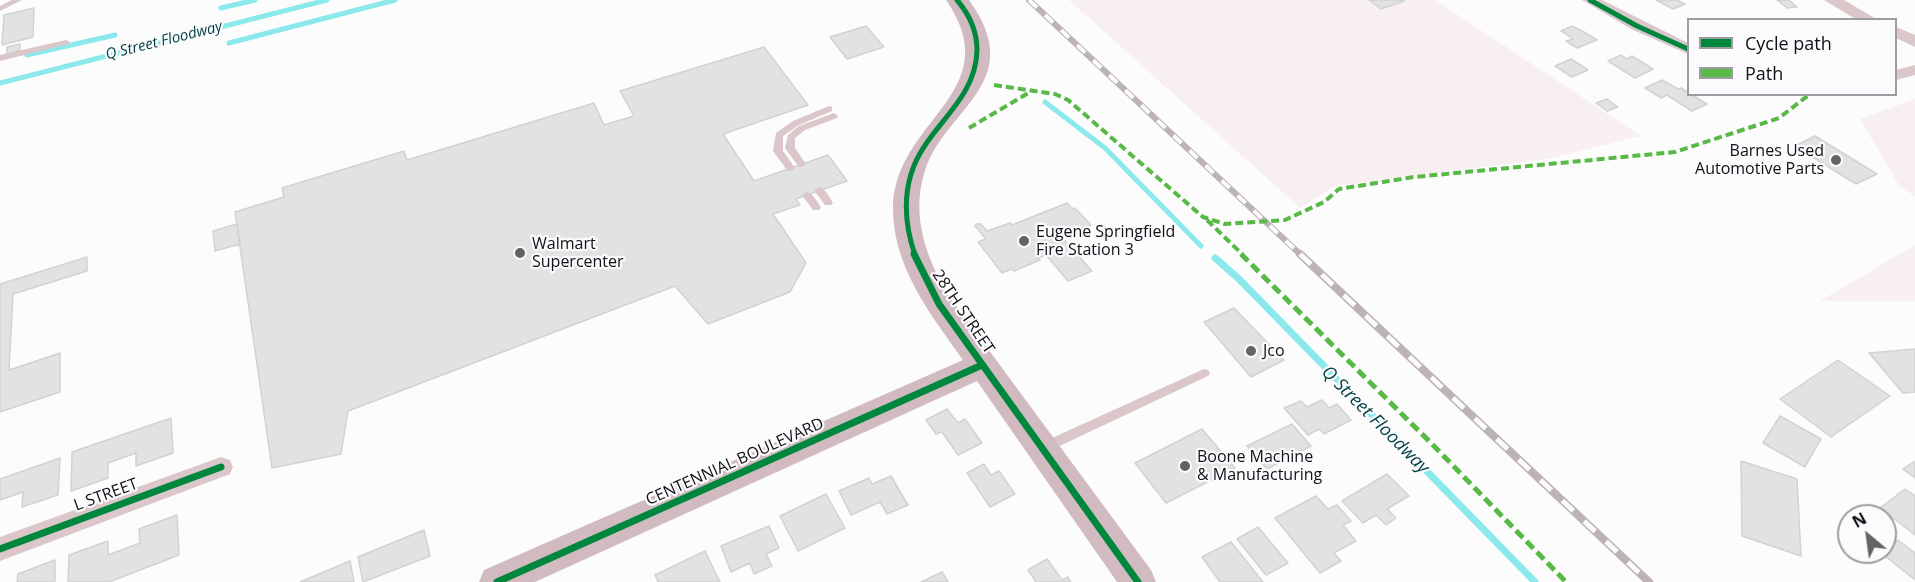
<!DOCTYPE html>
<style>
body{margin:0}
#map{position:relative;width:1915px;height:582px;overflow:hidden;background:#fcfcfd;font-family:"Open Sans",sans-serif}
canvas{display:block}
.legend{position:absolute;left:1687px;top:18px;width:210px;height:78px;box-sizing:border-box;background:#fbfbfe;border:2px solid #9d9da1;margin:0;padding:8px 10px;list-style:none;font-size:18px;color:#111115}
.legend li{display:flex;align-items:center;gap:12px;height:30px}
.legend b{width:30px;border:2px solid #9d9da1}
.north{position:absolute;left:1837px;top:504px;width:60px;height:60px;box-sizing:border-box;background:#fbfbfe;border:2px solid #9d9da1;border-radius:50%;rotate:331deg;font-size:16px;font-weight:700;line-height:24px;text-align:center;color:#111115}
.north::after{content:'';display:block;margin:auto;width:21px;height:27px;background:#636366;clip-path:polygon(50% 0,100% 100%,50% 72%,0 100%)}
</style>
<div id="map">
<canvas width="1915" height="582"></canvas>
<ul class="legend">
<li><b style="height:8px;background:#00873e"></b>Cycle path</li>
<li><b style="height:8px;background:#58b947"></b>Path</li>
</ul>
<div class="north">N</div>
</div>
<script>
const c = document.querySelector('canvas').getContext('2d');
c.lineJoin = 'round';
function fillPath(path, color) { c.fillStyle = color; c.fill(path, 'evenodd'); }
function stroke(path, color, width, dash) { c.strokeStyle = color; c.lineWidth = width; c.lineCap = dash ? 'butt' : 'round'; c.setLineDash(dash || []); c.stroke(path); }
function write(font, color, halo, rows, align = 'center') {
  c.font = font + ' "Open Sans",sans-serif'; c.lineWidth = 4.5; c.setLineDash([]); c.textBaseline = 'middle'; c.strokeStyle = halo; c.fillStyle = color; for (const [text, x, y, turn = 0] of rows) {
    c.save(); c.translate(x, y); c.rotate((+turn || 0) * Math.PI / 180); c.textAlign = isNaN(turn) ? turn : align; if (halo) c.strokeText(text, 0, 0); c.fillText(text, 0, 0); c.restore();
  }
}
const industrial = new Path2D(`
 M 1069,0 L 1435,0 L 1641,136 L 1553,158 L 1335,186 L 1300,208 Z
 M 1915,99 L 1915,196 L 1900,187 L 1860,119 Z
 M 1915,245 L 1915,301 L 1820,301 Z`);
const streamFar1 = new Path2D(`
 M 221,8 L 255,0
 M 229,43 L 395,0
 M 27,55 L 115,35
 M 0,83 L 327,0
 M 1045,102 L 1105,148 L 1201,246`);
const stream = new Path2D(`
 M 1215,258 L 1239,279 L 1535,582`);
const building = new Path2D(`
 M 1369,0 L 1403,0 L 1404,1 L 1381,9 Z
 M 1656,0 L 1677,0 L 1685,4 L 1673,9 Z
 M 1777,0 L 1789,0 L 1797,7 L 1787,8 Z
 M 34,8 L 33,37 L 2,45 L 4,15 Z
 M 866,26 L 884,47 L 847,59 L 830,37 Z
 M 1572,26 L 1584,32 L 1597,40 L 1577,48 L 1566,41 L 1573,39 L 1561,31 Z
 M 20,44 L 20,50 L 7,54 L 7,47 Z
 M 764,47 L 808,105 L 723,134 L 754,181 L 828,155 L 847,181 L 796,199 L 800,205 L 773,214 L 806,263 L 790,292 L 708,324 L 675,286 L 348,411 L 341,454 L 272,468 L 235,212 L 284,197 L 282,188 L 404,151 L 407,160 L 594,103 L 604,125 L 634,116 L 620,91 Z
 M 1621,55 L 1627,59 L 1632,56 L 1653,69 L 1635,78 L 1608,61 Z
 M 1571,59 L 1588,70 L 1572,77 L 1555,66 Z
 M 1662,80 L 1678,89 L 1681,88 L 1707,104 L 1692,111 L 1667,95 L 1661,98 L 1645,88 Z
 M 1607,99 L 1618,107 L 1607,111 L 1596,103 Z
 M 1815,136 L 1877,174 L 1856,184 L 1795,146 Z
 M 1067,203 L 1072,209 L 1075,208 L 1091,225 L 1062,237 L 1092,271 L 1068,281 L 1046,255 L 1038,258 L 1040,260 L 1014,271 L 1012,269 L 1002,273 L 978,242 L 986,239 L 975,226 L 976,224 L 981,224 L 987,231 L 1010,223 L 1012,225 Z
 M 237,224 L 240,244 L 215,251 L 213,231 Z
 M 87,257 L 87,271 L 13,294 L 9,370 L 60,353 L 60,392 L 0,412 L 0,284 Z
 M 1234,308 L 1284,360 L 1251,377 L 1204,322 Z
 M 1915,349 L 1915,392 L 1903,393 L 1869,353 Z
 M 1838,360 L 1890,396 L 1831,437 L 1780,399 Z
 M 1322,400 L 1329,408 L 1337,404 L 1351,420 L 1324,434 L 1319,429 L 1308,435 L 1284,408 L 1301,401 L 1307,407 Z
 M 947,409 L 958,423 L 965,419 L 982,443 L 958,455 L 942,432 L 936,434 L 926,420 Z
 M 1780,416 L 1821,439 L 1805,467 L 1763,443 Z
 M 171,418 L 173,453 L 136,466 L 136,453 L 108,463 L 108,478 L 71,491 L 72,452 Z
 M 1292,424 L 1311,446 L 1267,469 L 1247,446 Z
 M 1202,429 L 1235,468 L 1166,503 L 1135,463 Z
 M 60,458 L 58,495 L 22,507 L 23,492 L 0,500 L 0,479 Z
 M 1741,461 L 1797,479 L 1801,556 L 1742,536 Z
 M 1915,461 L 1915,478 L 1903,469 Z
 M 984,464 L 991,475 L 999,471 L 1015,494 L 990,507 L 967,473 Z
 M 1387,474 L 1409,496 L 1387,509 L 1396,518 L 1386,525 L 1376,515 L 1363,523 L 1342,501 Z
 M 891,476 L 908,505 L 887,514 L 880,502 L 851,515 L 839,491 L 869,478 L 872,484 Z
 M 1905,489 L 1915,496 L 1915,535 L 1880,508 Z
 M 826,494 L 845,528 L 798,551 L 780,516 Z
 M 1316,496 L 1328,509 L 1337,505 L 1351,521 L 1343,525 L 1356,541 L 1334,553 L 1341,561 L 1320,573 L 1275,518 Z
 M 177,515 L 179,555 L 109,582 L 68,582 L 69,555 L 108,541 L 108,555 L 140,543 L 139,529 Z
 M 769,526 L 779,548 L 766,554 L 772,566 L 754,574 L 750,563 L 731,572 L 721,546 Z
 M 1258,527 L 1288,563 L 1266,575 L 1237,539 Z
 M 424,530 L 430,556 L 363,582 L 358,557 Z
 M 1898,540 L 1915,553 L 1915,580 L 1880,552 L 1885,552 L 1885,549 Z
 M 1231,542 L 1263,582 L 1220,582 L 1202,557 Z
 M 705,551 L 720,582 L 658,582 L 655,575 Z
 M 1047,559 L 1062,580 L 1068,577 L 1071,582 L 1036,582 L 1028,570 Z
 M 55,560 L 55,582 L 17,582 L 18,574 Z
 M 350,561 L 354,582 L 300,582 Z
 M 942,572 L 948,582 L 921,582 Z`);
const lane = new Path2D(`
 M 12,0 L 22,0 L 0,11 L 0,6 Z
 M 66,40 L 70,42 L 69,44 L 0,61 L 0,55 Z
 M 829,106 L 832,107 L 832,111 L 799,125 L 783,136 L 783,151 L 795,168 L 790,171 L 787,170 L 773,151 L 776,133 L 793,121 Z
 M 834,113 L 838,116 L 837,118 L 805,130 L 795,138 L 795,148 L 806,164 L 801,167 L 798,166 L 785,148 L 788,135 L 799,126 Z
 M 819,187 C 825,188 830,198 833,203 L 831,205 L 825,205 L 814,190 Z
 M 807,192 C 813,193 818,203 821,208 L 819,210 L 813,210 L 802,195 Z
 M 1204,369 L 1208,370 L 1210,373 L 1208,376 L 1049,451 L 1045,452 L 1041,451 L 1039,447 L 1041,443 Z`);
const street = new Path2D(`
 M 1582,0 L 1602,0 L 1688,43 L 1688,54 L 1631,29 Z
 M 1824,0 L 1844,0 L 1878,20 L 1857,20 Z
 M 1896,27 L 1915,35 L 1915,47 L 1896,38 Z
 M 1915,65 L 1915,75 L 1896,80 L 1896,70 Z
 M 221,457 L 230,460 L 233,467 L 230,474 L 0,561 L 0,537 Z`);
const secondary = new Path2D(`
 M 946,0 L 969,0 C 1030,84 942,109 924,174 C 911,217 927,260 949,296 L 1151,570 L 1156,582 L 1117,582 L 977,381 L 535,582 L 479,582 L 484,570 L 963,360 C 931,315 893,267 893,209 C 893,120 1010,93 946,0 Z`);
const railFar1 = new Path2D(`
 M 1029,0 L 1301,255`);
const rail = new Path2D(`
 M 1300,254 L 1649,582`);
const quietFar1 = new Path2D(`
 M 994,85 L 1055,94 L 1068,100 L 1203,217 L 1225,224 L 1285,220 L 1324,202 L 1339,189 L 1414,177 L 1675,152 L 1779,118 L 1810,94
 M 969,128 L 1030,92
 M 1207,220 L 1243,255`);
const quiet = new Path2D(`
 M 1241,254 L 1433,445 L 1566,582`);
const cyclewayFar1 = new Path2D(`
 M 1590,0 L 1637,26 L 1688,49
 M 915,255 C 906,229 903,201 911,174 C 925,127 976,103 977,50 C 977,32 969,14 957,0`);
const cycleway = new Path2D(`
 M 914,254 L 939,304 L 1138,582
 M 0,549 L 221,467
 M 497,582 L 982,365`);
const markers = [
 [1836,160,6,"#636366"],
 [1024,241,6,"#636366"],
 [520,253,6,"#636366"],
 [1251,351,6,"#636366"],
 [1185,466,6,"#636366"]
];
const farWaternames = [
 ["Q Street Floodway",164,41,-14]
];
const poiNames = [
 ["Barnes Used",1824,151,"right"],
 ["Automotive Parts",1824,169,"right"],
 ["Eugene Springfield",1036,232],
 ["Fire Station 3",1036,250],
 ["Walmart",532,244],
 ["Supercenter",532,262],
 ["Jco",1263,351],
 ["Boone Machine",1197,457],
 ["& Manufacturing",1197,475]
];
const streetNames = [
 ["28TH STREET",963,312,56],
 ["CENTENNIAL BOULEVARD",735,462,-24],
 ["L STREET",106,495,-20]
];
const waterNames = [
 ["Q Street Floodway",1375,420,45]
];
fillPath(industrial, '#f8eff1');
stroke(streamFar1, '#8be9ec', 5);
stroke(stream, '#8be9ec', 7);
fillPath(building, '#e1e2e4');
stroke(building, '#d1d2d4', 1.5);
fillPath(lane, '#dbc6ca');
fillPath(street, '#dbc6ca');
fillPath(secondary, '#d2bbc0');
stroke(railFar1, '#bdb3b6', 6);
stroke(rail, '#bdb3b6', 8);
stroke(railFar1, '#fbfbfe', 4, [11]);
stroke(rail, '#fbfbfe', 5, [15]);
stroke(quietFar1, '#58b947', 4, [8, 4]);
stroke(quiet, '#58b947', 5, [10, 5]);
stroke(cyclewayFar1, '#00873e', 5);
stroke(cycleway, '#00873e', 7);
for (const [x, y, r, color] of markers) { const dot = new Path2D(); dot.arc(x, y, r, 0, 2 * Math.PI); c.fillStyle = color; c.fill(dot); stroke(dot, '#fbfbfe', 2); }
write('italic 15px', '#003f41', '#fbfbfe', farWaternames);
write('16px', '#111115', '#fbfbfe', poiNames, 'left');
write('16px', '#111115', '#fbfbfe', streetNames);
write('italic 18px', '#003f41', '#fbfbfe', waterNames);
</script>
